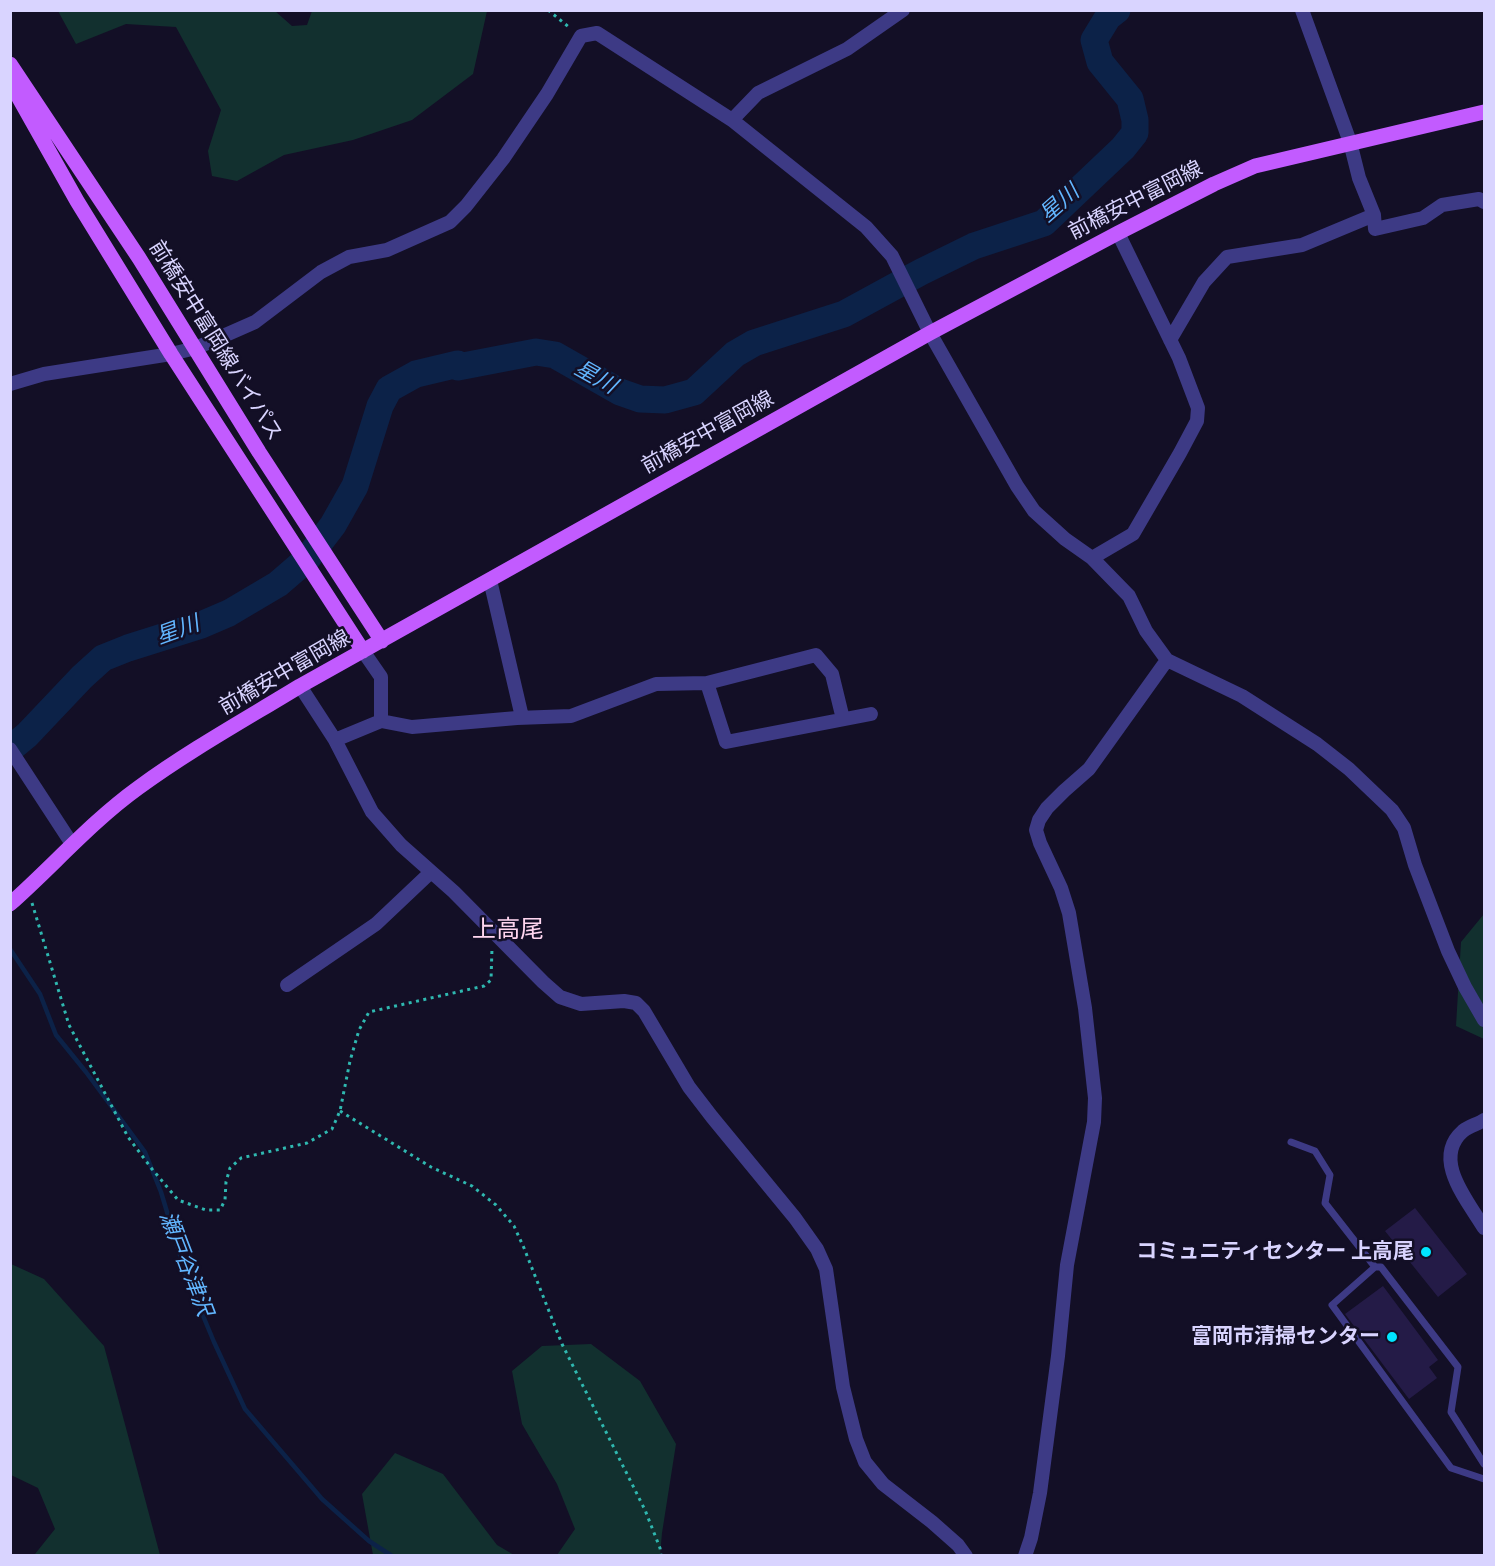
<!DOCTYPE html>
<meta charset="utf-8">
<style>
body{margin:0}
#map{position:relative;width:1495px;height:1566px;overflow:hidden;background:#130f26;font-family:"Archivo Narrow",sans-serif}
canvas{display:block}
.frame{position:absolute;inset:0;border:12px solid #d9d4ff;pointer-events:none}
</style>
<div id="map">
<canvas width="1495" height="1566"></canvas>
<div class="frame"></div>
</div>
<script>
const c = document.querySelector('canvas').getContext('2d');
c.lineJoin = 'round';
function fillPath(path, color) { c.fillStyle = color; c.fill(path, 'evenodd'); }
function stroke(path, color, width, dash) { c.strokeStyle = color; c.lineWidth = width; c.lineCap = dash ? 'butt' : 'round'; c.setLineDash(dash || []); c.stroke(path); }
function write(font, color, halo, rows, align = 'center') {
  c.font = font + ' "Archivo Narrow","Noto Sans JP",sans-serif'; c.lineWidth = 5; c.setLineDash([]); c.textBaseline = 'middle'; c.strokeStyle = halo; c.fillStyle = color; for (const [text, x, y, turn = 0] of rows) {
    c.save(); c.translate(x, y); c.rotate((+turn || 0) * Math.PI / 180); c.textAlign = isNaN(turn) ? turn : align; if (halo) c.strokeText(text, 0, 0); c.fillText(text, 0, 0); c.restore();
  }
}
const green = new Path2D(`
 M 58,11 L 275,11 L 292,26 L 307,25 L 312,11 L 487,11 L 473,74 L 412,120 L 353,140 L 284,155 L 237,181 L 212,176 L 208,151 L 221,110 L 176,27 L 126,24 L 76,44 Z
 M 1484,914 L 1484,1039 L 1456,1026 L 1461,942 Z
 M 11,1264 L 44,1279 L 104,1346 L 160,1555 L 31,1555 L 35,1554 L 55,1529 L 38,1488 L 11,1475 Z
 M 591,1344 L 640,1381 L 676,1444 L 662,1533 L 660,1555 L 557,1555 L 575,1529 L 557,1484 L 522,1424 L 512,1371 L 542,1346 Z
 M 395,1453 L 443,1474 L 497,1545 L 514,1555 L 373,1555 L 362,1494 Z`);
const stream = new Path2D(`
 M 10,949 L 40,994 L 56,1035 L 86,1072 L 145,1152 L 161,1192 L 186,1275 L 214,1342 L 245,1409 L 322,1499 L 369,1541 L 392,1556`);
const river = new Path2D(`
 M 10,749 L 27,735 L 82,677 L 103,658 L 128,648 L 201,625 L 229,613 L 278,584 L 307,559 L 333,525 L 355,486 L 380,406 L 389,389 L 416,374 L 458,364 L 458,367 L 536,352 L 555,355 L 620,392 L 640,399 L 665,400 L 694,392 L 735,354 L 754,343 L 844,314 L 921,272 L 974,246 L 1044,223 L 1123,148 L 1135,133 L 1135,120 L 1130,99 L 1100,62 L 1094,40 L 1108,17 L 1117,10`);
const building = new Path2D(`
 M 1415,1208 L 1467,1274 L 1438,1297 L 1385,1231 Z
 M 1383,1286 L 1438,1360 L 1429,1367 L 1437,1378 L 1409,1399 L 1345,1314 Z`);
const path = new Path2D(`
 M 548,10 L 570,28
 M 32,903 L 69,1025 L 128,1137 L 152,1169 L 178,1200 L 206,1210 L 220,1210 L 225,1200 L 226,1182 L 230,1168 L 241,1158 L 307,1143 L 332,1129 L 340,1111 L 350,1061 L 359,1030 L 369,1012 L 484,986 L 491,980 L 492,948
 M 340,1111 L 431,1167 L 472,1186 L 496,1205 L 514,1226 L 524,1248 L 562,1344 L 645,1510 L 660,1548 L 661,1556`);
const service = new Path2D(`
 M 1291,1142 L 1315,1151 L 1330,1175 L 1325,1203 L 1375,1267 L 1332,1305 L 1451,1468 L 1484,1479
 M 1375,1267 L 1381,1267 L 1458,1367 L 1451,1412 L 1484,1464`);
const minor = new Path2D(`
 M 1302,10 L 1350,142 L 1359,178 L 1374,215 L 1375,229 L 1423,218 L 1442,205 L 1479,199 L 1484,202
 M 732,120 L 866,227 L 892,256 L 930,333 L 1017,486 L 1034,511 L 1065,539 L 1092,558 L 1129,596 L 1146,631 L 1167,660 L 1242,696 L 1317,744 L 1349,769 L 1392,810 L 1404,828 L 1415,865 L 1448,951 L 1465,987 L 1484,1020
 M 1170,340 L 1204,282 L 1227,257 L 1302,245 L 1374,215
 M 10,384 L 44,374 L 171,354 L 196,348 L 255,322 L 321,272 L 349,257 L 387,250 L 450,222 L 466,206 L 503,159 L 547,94 L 581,36 L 597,33 L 732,120 L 758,93 L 847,49 L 903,10
 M 1092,558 L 1133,534 L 1180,453 L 1197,421 L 1198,408 L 1179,358 L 1118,233
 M 490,580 L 522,717
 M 363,651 L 381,677 L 381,721
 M 707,683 L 726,742 L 871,714
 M 300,686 L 335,740 L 372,812 L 401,845 L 454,892 L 543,982 L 560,997 L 581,1004 L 624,1001 L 636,1003 L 644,1011 L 689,1087 L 712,1117 L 795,1218 L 817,1249 L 826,1269 L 843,1387 L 856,1439 L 865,1462 L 883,1484 L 932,1522 L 958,1545 L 966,1556
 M 335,740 L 381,721 L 412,727 L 517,718 L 571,716 L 656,684 L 707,683 L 816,655 L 832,674 L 843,719
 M 10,749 L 72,844
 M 287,985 L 376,924 L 431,872
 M 1484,1120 C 1478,1124 1469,1126 1463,1131 C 1431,1159 1468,1201 1484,1228
 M 1025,1556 L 1031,1538 L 1040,1493 L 1058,1356 L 1067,1265 L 1094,1122 L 1095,1098 L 1085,1008 L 1069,913 L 1061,888 L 1040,843 L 1036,830 L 1039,820 L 1047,808 L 1064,791 L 1089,769 L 1167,660`);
const primary = new Path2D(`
 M 10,64 L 139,258 L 259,452 L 382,641
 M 10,82 L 77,201 L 171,354 L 363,651
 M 10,904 C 53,866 91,822 138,788 C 190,750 246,719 300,686 L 930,333 L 1118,233 L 1214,184 L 1255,166 L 1484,112`);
const markers = [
 [1426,1252,6,"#00e5ff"],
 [1392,1337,6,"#00e5ff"]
];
const streetNames = [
 ["前橋安中富岡線",1136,201,-27],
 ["前橋安中富岡線バイパス",215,341,58],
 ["前橋安中富岡線",708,433,-29],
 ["前橋安中富岡線",285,673,-30]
];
const poiNames = [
 ["コミュニティセンター 上高尾",1414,1252],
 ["富岡市清掃センター",1380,1337]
];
const waterNames = [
 ["星川",1060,204,-41],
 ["星川",595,378,29],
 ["星川",178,631,-20],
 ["瀬戸谷津沢",185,1264,69]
];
const quarterNames = [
 ["上高尾",508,931]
];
fillPath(green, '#12302f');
stroke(stream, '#0c2248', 4.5);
stroke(river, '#0c2248', 27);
fillPath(building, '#241b47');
stroke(path, '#2fb8b0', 3, [3, 4.5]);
stroke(service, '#3d3a85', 7);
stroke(minor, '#3d3a85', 14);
stroke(primary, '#c25bff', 15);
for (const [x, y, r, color] of markers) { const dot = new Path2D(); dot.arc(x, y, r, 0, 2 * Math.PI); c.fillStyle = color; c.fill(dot); stroke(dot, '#130f26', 2); }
write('21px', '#d9d4ff', '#130f26', streetNames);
write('bold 21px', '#d9d4ff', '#130f26', poiNames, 'right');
write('italic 22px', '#62b6ff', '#130f26', waterNames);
write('24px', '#ffd6f0', '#130f26', quarterNames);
</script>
